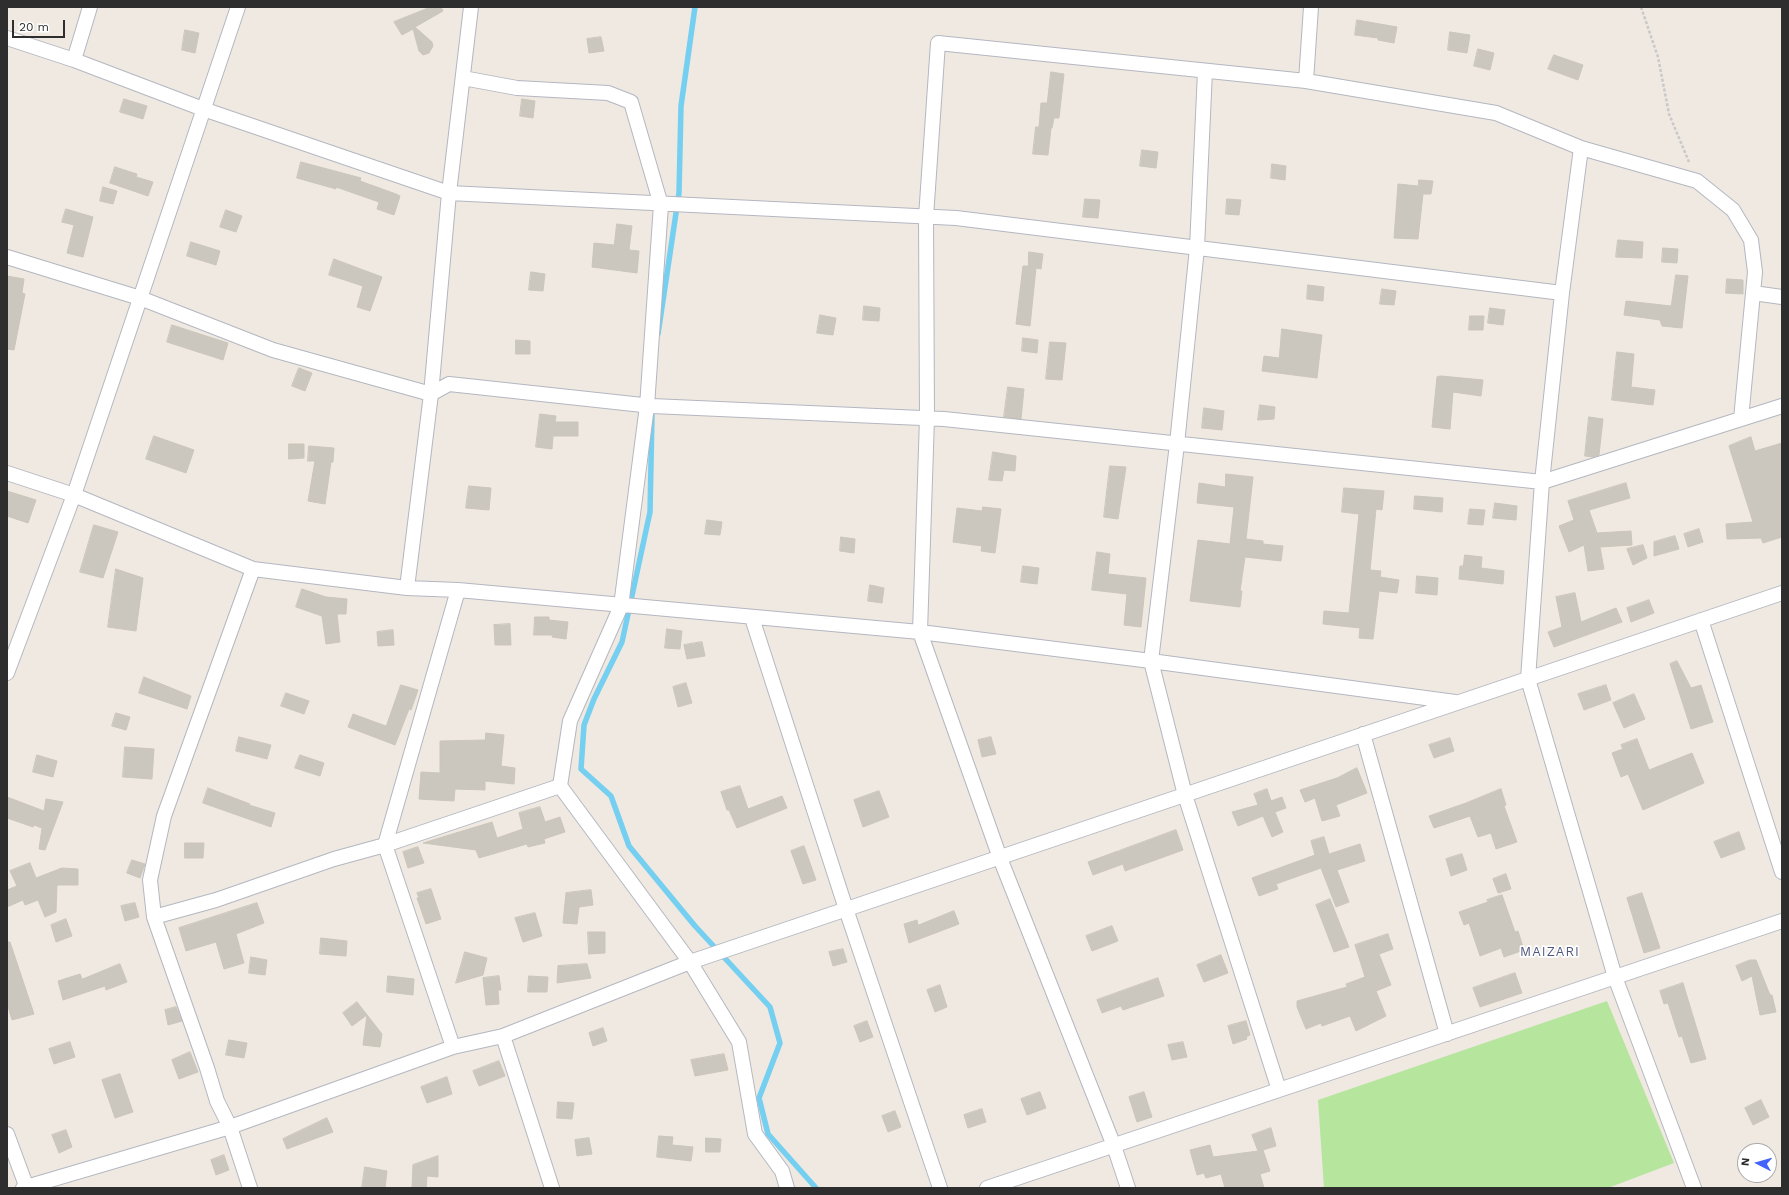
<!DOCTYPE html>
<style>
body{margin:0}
#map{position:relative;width:1789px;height:1195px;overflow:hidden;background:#efe9e1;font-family:"Work Sans",sans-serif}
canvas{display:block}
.frame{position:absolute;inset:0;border:8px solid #2e2e2e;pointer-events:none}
.north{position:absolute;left:1737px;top:1143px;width:40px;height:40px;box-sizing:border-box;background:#fff;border:1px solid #ababab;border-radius:50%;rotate:276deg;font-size:11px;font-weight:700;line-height:16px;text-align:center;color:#2e2e2e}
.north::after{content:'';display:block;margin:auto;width:14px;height:18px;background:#4264fb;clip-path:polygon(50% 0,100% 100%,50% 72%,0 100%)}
.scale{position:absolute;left:12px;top:20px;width:53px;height:18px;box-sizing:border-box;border:2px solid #2e2e2e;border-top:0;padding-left:5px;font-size:12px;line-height:14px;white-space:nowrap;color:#2e2e2e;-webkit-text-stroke:3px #fff;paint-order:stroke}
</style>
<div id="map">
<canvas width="1789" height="1195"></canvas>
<div class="frame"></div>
<div class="north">N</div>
<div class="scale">20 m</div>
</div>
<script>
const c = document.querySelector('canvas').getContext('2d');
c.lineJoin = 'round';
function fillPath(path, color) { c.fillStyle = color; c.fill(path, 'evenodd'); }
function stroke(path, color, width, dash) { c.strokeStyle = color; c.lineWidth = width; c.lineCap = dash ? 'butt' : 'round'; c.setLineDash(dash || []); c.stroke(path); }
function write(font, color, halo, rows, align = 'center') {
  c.font = font + ' "Work Sans",sans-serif'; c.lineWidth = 3.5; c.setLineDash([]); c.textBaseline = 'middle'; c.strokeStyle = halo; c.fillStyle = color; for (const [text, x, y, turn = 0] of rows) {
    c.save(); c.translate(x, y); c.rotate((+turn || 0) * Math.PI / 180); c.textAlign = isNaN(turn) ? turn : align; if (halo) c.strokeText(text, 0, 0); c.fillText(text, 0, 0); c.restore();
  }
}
const green = new Path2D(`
 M 1607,1001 L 1674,1163 L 1608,1188 L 1324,1188 L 1318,1100 Z`);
const stream = new Path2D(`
 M 658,334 L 679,193 L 681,106 L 695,7
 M 652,414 L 650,512 L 622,642 L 594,699 L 584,725 L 581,769 L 611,796 L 629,846 L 695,926 L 770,1007 L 780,1043 L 759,1098 L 768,1134 L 816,1188`);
const building = new Path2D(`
 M 431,7 L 441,7 L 443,11 L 415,27 L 432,42 L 433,46 L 429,53 L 423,55 L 419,51 L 413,29 L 402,35 L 394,22 Z
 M 1357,20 L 1397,27 L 1394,43 L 1378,40 L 1378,38 L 1355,35 Z
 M 185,30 L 199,33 L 195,53 L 182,50 Z
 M 1450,32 L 1470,35 L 1467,53 L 1448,50 Z
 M 601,37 L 604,51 L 589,53 L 587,39 Z
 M 1478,49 L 1494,53 L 1490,70 L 1474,66 Z
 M 1554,55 L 1583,65 L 1578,80 L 1548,69 Z
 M 1051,72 L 1064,74 L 1059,118 L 1054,118 L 1052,128 L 1039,127 L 1041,103 L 1047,103 Z
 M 124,99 L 147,106 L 143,119 L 120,112 Z
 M 522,99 L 535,101 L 533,118 L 520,116 Z
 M 1036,127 L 1051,128 L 1048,155 L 1033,154 Z
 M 1142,150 L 1158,152 L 1156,168 L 1140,166 Z
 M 301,162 L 361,178 L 360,181 L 396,194 L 400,196 L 394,215 L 377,209 L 379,202 L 336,187 L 336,189 L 297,178 Z
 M 1272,164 L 1286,166 L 1285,180 L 1271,178 Z
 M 115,167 L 137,174 L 136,177 L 153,182 L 148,196 L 110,183 Z
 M 1419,180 L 1433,181 L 1431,194 L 1423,194 L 1418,239 L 1394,238 L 1398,184 L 1418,186 Z
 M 103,187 L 117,191 L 113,204 L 100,201 Z
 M 1085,199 L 1100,200 L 1098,218 L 1083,217 Z
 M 1227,199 L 1241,200 L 1239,215 L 1226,214 Z
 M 66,209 L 93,217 L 83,257 L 67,253 L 74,225 L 62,222 Z
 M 226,210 L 242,216 L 236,232 L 220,227 Z
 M 617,224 L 632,226 L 629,250 L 639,251 L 637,273 L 592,267 L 594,243 L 614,245 Z
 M 1618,240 L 1643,242 L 1642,258 L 1616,257 Z
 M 191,242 L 220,251 L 216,265 L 187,256 Z
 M 1663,248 L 1678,249 L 1677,263 L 1662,262 Z
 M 1029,252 L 1043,254 L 1041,269 L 1036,268 L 1030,326 L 1016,324 L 1023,266 L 1028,266 Z
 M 334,259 L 382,277 L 370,311 L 357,307 L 363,286 L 329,275 Z
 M 531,272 L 545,274 L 543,291 L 529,290 Z
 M 1676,275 L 1688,276 L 1682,328 L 1662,326 L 1660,320 L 1624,315 L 1626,301 L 1671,306 Z
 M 7,276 L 24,279 L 22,293 L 25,294 L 14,350 L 7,349 Z
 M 1727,279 L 1743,280 L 1743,294 L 1726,293 Z
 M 1308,285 L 1324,287 L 1323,301 L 1307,299 Z
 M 1382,289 L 1396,291 L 1394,305 L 1380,304 Z
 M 864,306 L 880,308 L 879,321 L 863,320 Z
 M 1490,308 L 1505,310 L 1503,325 L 1488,323 Z
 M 820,315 L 836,318 L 833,335 L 817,333 Z
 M 1470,316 L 1484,316 L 1483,330 L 1469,330 Z
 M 172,325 L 228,343 L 223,360 L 167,342 Z
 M 1282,329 L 1322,335 L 1317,378 L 1262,371 L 1264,356 L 1279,358 Z
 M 1023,338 L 1038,340 L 1037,353 L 1022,351 Z
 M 516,340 L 530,341 L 530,354 L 516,354 Z
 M 1050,342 L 1066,343 L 1062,380 L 1046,379 Z
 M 1617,352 L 1634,354 L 1631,387 L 1655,390 L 1653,405 L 1612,400 Z
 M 299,368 L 312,373 L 305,391 L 292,386 Z
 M 1441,376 L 1483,380 L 1481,396 L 1453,392 L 1450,429 L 1432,427 L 1437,377 Z
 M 1008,387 L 1024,389 L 1021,419 L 1004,417 Z
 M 1260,405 L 1275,407 L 1274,419 L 1258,420 Z
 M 1204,408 L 1224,411 L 1222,430 L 1202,428 Z
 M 540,414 L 556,416 L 555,422 L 578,422 L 578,436 L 553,436 L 552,449 L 536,447 Z
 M 1589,417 L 1603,419 L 1599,455 L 1593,457 L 1585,456 Z
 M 154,436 L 194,450 L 186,473 L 146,459 Z
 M 1751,437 L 1755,451 L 1782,443 L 1782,537 L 1763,543 L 1761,538 L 1727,539 L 1726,524 L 1753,522 L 1729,446 Z
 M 289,444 L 304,444 L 304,458 L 289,459 Z
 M 309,446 L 334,448 L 333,462 L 331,462 L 325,504 L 308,501 L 315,461 L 308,461 Z
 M 993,452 L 1016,456 L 1015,471 L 1004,470 L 1002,481 L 989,480 Z
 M 1110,466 L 1126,467 L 1118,519 L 1104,517 Z
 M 1226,474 L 1253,477 L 1246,539 L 1263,541 L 1263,544 L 1283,546 L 1281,561 L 1245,557 L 1240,591 L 1242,591 L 1240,607 L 1190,601 L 1198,540 L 1230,544 L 1234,507 L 1197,503 L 1199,483 L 1225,487 Z
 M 1626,483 L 1630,498 L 1589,510 L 1597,533 L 1631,531 L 1632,545 L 1600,547 L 1604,569 L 1588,571 L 1584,545 L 1569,552 L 1559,526 L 1574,520 L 1568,501 Z
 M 469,486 L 491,488 L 489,510 L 466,508 Z
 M 1344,488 L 1384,491 L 1382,510 L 1376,509 L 1370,570 L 1381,571 L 1380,577 L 1399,580 L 1397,593 L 1379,591 L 1373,639 L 1359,638 L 1360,628 L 1323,624 L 1324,611 L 1349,613 L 1359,514 L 1342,512 Z
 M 7,491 L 36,500 L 28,523 L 7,516 Z
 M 1415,496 L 1443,498 L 1442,512 L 1414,509 Z
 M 1495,503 L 1517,506 L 1516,520 L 1493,518 Z
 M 983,507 L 1001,509 L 995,553 L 981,551 L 982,546 L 953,542 L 957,508 L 982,511 Z
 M 1470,509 L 1485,510 L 1483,525 L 1468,524 Z
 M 707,520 L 722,522 L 720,535 L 705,534 Z
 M 94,525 L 118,532 L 103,578 L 80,572 Z
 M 1699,529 L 1703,542 L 1688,547 L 1684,534 Z
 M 1675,536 L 1679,549 L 1654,556 L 1654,542 Z
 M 841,537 L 855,539 L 854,553 L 840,551 Z
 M 1643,545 L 1647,558 L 1633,565 L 1627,549 Z
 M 1097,552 L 1110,554 L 1108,574 L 1146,578 L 1141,627 L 1124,625 L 1127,594 L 1092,590 Z
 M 1465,555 L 1482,557 L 1481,568 L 1504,571 L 1503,584 L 1459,579 L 1460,566 L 1463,566 Z
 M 1023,566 L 1039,568 L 1037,584 L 1021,582 Z
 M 116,569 L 143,578 L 136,631 L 108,627 Z
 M 1417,576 L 1438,578 L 1437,595 L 1416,593 Z
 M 870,585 L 884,588 L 882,603 L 868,601 Z
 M 302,589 L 326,597 L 347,599 L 346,614 L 337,614 L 340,642 L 326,644 L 322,616 L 296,607 Z
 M 1575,593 L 1581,622 L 1616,608 L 1622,622 L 1554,647 L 1548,632 L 1562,627 L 1556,597 Z
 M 1649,600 L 1654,613 L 1631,622 L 1627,608 Z
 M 535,617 L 549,617 L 549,620 L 568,622 L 566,639 L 552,637 L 553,635 L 534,635 Z
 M 510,624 L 511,645 L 495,645 L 494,625 Z
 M 667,629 L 682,631 L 680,649 L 665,648 Z
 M 393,630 L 394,645 L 378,646 L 377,632 Z
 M 702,642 L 705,656 L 687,659 L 684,645 Z
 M 1677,661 L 1691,688 L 1701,685 L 1713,722 L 1691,729 L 1670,664 Z
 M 144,677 L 191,696 L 187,709 L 139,693 Z
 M 686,683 L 692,703 L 678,707 L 673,687 Z
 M 401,685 L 418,690 L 411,710 L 409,709 L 395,745 L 348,727 L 353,714 L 386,726 Z
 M 1606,685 L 1611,700 L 1584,710 L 1578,694 Z
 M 286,693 L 309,701 L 304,714 L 281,706 Z
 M 1634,694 L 1645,719 L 1624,728 L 1613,703 Z
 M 116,713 L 130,717 L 126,730 L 112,726 Z
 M 486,733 L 504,735 L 501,766 L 515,768 L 514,784 L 485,781 L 485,790 L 455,789 L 454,801 L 419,799 L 421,772 L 440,773 L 440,741 L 485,740 Z
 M 239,737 L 271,745 L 267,759 L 236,751 Z
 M 991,737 L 996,754 L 982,757 L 978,740 Z
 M 1450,738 L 1454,751 L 1434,758 L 1429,745 Z
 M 1637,739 L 1649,770 L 1692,753 L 1704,783 L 1643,810 L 1628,774 L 1621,777 L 1612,753 L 1623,749 L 1621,745 Z
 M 125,747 L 154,749 L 152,779 L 123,777 Z
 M 37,755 L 57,761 L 53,777 L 33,772 Z
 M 300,755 L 324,763 L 320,776 L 295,768 Z
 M 1357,768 L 1367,793 L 1336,805 L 1340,816 L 1322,821 L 1315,798 L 1305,802 L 1300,790 L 1337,778 Z
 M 740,786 L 748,809 L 782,796 L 787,808 L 737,828 L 729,810 L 727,810 L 721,792 Z
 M 208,788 L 250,804 L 249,805 L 275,813 L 271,827 L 203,803 Z
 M 1267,789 L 1271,801 L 1282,797 L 1286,808 L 1275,812 L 1283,832 L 1272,837 L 1263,816 L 1238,826 L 1232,812 L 1258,805 L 1254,794 Z
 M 1501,789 L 1506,805 L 1504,806 L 1517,842 L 1496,849 L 1491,833 L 1478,837 L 1470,816 L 1434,828 L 1429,816 L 1466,803 Z
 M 879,791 L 889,817 L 863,827 L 854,800 Z
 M 7,797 L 44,811 L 46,799 L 63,802 L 45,850 L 39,849 L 42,828 L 34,825 L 33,827 L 7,818 Z
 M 540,807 L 545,822 L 560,817 L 565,832 L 544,839 L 545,843 L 528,847 L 527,844 L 479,858 L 476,850 L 423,843 L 492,822 L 497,838 L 523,829 L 519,813 Z
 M 1176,830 L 1183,850 L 1125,871 L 1123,864 L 1093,875 L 1088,862 L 1118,851 L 1120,857 L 1119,851 Z
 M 1739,832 L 1745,849 L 1721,858 L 1714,842 Z
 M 1324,837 L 1329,854 L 1360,844 L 1365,861 L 1337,870 L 1349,902 L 1336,907 L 1321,868 L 1276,884 L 1278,889 L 1259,896 L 1252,878 L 1315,855 L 1311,841 Z
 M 185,843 L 204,843 L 203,858 L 185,858 Z
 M 804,846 L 816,880 L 803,884 L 791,851 Z
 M 418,847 L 424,863 L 408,868 L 403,852 Z
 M 1462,854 L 1467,870 L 1451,876 L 1446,859 Z
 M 132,860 L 145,864 L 140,878 L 127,873 Z
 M 30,863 L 36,878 L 62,868 L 78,869 L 78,885 L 57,885 L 56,912 L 45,917 L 38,900 L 25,905 L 23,900 L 7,907 L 7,890 L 17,886 L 10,871 Z
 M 1506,874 L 1511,889 L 1498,893 L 1493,879 Z
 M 431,889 L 441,919 L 426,924 L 417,898 L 419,898 L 417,893 Z
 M 591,890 L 593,905 L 579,907 L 577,924 L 563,923 L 566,893 Z
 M 1642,893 L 1660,948 L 1644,953 L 1627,898 Z
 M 1502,895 L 1515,932 L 1518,931 L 1524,950 L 1504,957 L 1501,948 L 1480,956 L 1469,923 L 1464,925 L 1459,912 L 1488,902 L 1487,900 Z
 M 1330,899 L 1349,947 L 1334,952 L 1316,905 Z
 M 135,903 L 139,917 L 125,921 L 121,906 Z
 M 257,903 L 264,923 L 236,934 L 244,963 L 224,969 L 216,942 L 186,951 L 179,928 Z
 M 954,911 L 959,924 L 909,943 L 904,924 L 917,920 L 918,925 Z
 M 535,913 L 542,936 L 523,942 L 515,918 Z
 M 66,919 L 72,936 L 56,942 L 51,925 Z
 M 1112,926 L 1118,941 L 1092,951 L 1086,936 Z
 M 588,932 L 605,932 L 605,953 L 589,954 Z
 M 1388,934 L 1393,949 L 1379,954 L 1391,985 L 1376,991 L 1386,1016 L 1356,1031 L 1350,1016 L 1322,1026 L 1321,1023 L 1306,1029 L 1297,1007 L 1297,1001 L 1347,987 L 1346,984 L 1365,977 L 1355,945 Z
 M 321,938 L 347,941 L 346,956 L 320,954 Z
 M 7,942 L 10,942 L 34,1014 L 12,1020 L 7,1003 Z
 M 843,949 L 847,962 L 833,966 L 829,952 Z
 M 465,952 L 487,958 L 483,975 L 456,983 Z
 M 1221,955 L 1228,973 L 1204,982 L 1197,965 Z
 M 251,957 L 267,960 L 265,975 L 249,973 Z
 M 1750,960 L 1756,960 L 1770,995 L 1772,995 L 1776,1012 L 1760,1015 L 1752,976 L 1742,981 L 1736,966 Z
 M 120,964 L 127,982 L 106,990 L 105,986 L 63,1000 L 58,981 L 80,974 L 82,979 Z
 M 587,964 L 591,978 L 557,983 L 558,966 Z
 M 1515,973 L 1522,993 L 1480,1007 L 1473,988 Z
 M 388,976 L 414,979 L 413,995 L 387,992 Z
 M 499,976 L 501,990 L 498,990 L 499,1004 L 486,1005 L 483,978 Z
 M 529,976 L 548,977 L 547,992 L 528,992 Z
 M 1158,978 L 1164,996 L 1123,1010 L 1121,1006 L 1102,1013 L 1097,1000 Z
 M 1683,983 L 1706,1059 L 1691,1063 L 1682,1036 L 1679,1037 L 1668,1003 L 1664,1004 L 1660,991 Z
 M 940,985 L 947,1007 L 935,1012 L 927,990 Z
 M 357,1002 L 382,1034 L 380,1047 L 363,1045 L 367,1015 L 352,1026 L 343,1013 Z
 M 176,1007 L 182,1021 L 168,1025 L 165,1010 Z
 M 867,1021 L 873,1037 L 860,1042 L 854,1026 Z
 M 1246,1021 L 1250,1035 L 1246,1037 L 1247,1039 L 1233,1044 L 1228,1026 Z
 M 603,1028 L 607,1041 L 593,1046 L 589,1033 Z
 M 229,1040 L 247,1043 L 244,1058 L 226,1055 Z
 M 70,1042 L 75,1057 L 54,1064 L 49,1049 Z
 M 1183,1042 L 1187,1057 L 1172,1060 L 1168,1045 Z
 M 190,1052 L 198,1072 L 179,1079 L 172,1060 Z
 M 724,1054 L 728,1070 L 695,1076 L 691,1060 Z
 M 499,1061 L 505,1076 L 479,1086 L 473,1071 Z
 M 120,1074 L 133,1112 L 115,1118 L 102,1080 Z
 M 447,1077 L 452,1094 L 427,1103 L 421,1087 Z
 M 1040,1092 L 1046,1108 L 1027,1115 L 1021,1099 Z
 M 1144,1092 L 1152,1117 L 1137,1122 L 1129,1097 Z
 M 1761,1100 L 1769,1117 L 1753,1125 L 1745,1108 Z
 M 558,1102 L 574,1103 L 572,1119 L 557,1118 Z
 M 982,1109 L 986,1122 L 968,1128 L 964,1115 Z
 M 895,1111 L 901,1127 L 888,1132 L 882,1116 Z
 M 327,1118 L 333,1132 L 287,1149 L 283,1139 Z
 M 1271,1128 L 1276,1146 L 1263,1150 L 1270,1171 L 1260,1174 L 1264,1188 L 1225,1188 L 1221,1174 L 1206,1178 L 1204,1173 L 1197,1175 L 1190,1150 L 1210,1145 L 1213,1157 L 1258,1151 L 1252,1135 Z
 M 66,1130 L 72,1147 L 59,1153 L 52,1135 Z
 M 659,1136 L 673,1137 L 672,1145 L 693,1147 L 691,1161 L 657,1157 Z
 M 589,1138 L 592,1154 L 577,1156 L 575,1140 Z
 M 706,1138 L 721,1139 L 720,1152 L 706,1152 Z
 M 224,1155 L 229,1170 L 216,1175 L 211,1160 Z
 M 438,1156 L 438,1177 L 427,1176 L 426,1188 L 412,1188 L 413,1165 Z
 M 365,1167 L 387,1171 L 385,1188 L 362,1188 Z`);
const path = new Path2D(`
 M 1641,7 L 1658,57 L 1669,114 L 1689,162`);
const minor = new Path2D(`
 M 7,38 L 74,60 L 203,109 L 449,193 L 956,218 L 1562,293
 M 74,60 L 90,7
 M 1205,71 L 1197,248 L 1177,444 L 1151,661 L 1185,795 L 1279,1090
 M 463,78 L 517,88 L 608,93 L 631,102 L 661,205 L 647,406 L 621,606 L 570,721 L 560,786 L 690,962 L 739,1042 L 755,1134 L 782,1171 L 787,1188
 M 1306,81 L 1311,7
 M 1581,148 L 1562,293 L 1542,482 L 1528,679 L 1615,977 L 1694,1188
 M 7,257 L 140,298 L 273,350 L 431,394 L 449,384 L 652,406 L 944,419 L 1542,482 L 1782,406
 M 1753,293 L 1782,297
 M 7,473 L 74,495 L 253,569 L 407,588 L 458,590 L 920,632 L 1151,661 L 1455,702
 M 253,569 L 164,816 L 150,880 L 154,917 L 216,900 L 334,859 L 385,845 L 560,786
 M 407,588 L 431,394 L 449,193 L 471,7
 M 752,618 L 846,909 L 940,1188
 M 1701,620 L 1782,872
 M 7,673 L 74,495 L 238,7
 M 1363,734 L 1447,1034
 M 154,917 L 207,1068 L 217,1101 L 230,1127 L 250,1188
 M 503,1036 L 552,1188
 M 453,1047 L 385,845 L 458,590
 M 7,1134 L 27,1188
 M 23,1188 L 230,1127 L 453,1047 L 503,1036 L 690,962 L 1782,593
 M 987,1188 L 1782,921
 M 1128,1188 L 1114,1146 L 1000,858 L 920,632 L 927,418 L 926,217 L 938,43 L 1306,81 L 1496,113 L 1581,148 L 1697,181 L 1733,210 L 1751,240 L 1755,272 L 1741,419`);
const quarterNames = [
 ["MAIZARI",1550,952]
];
fillPath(green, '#b6e59e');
stroke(stream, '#75cff0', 5.5);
fillPath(building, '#cbc7bf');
stroke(building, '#cbc5ba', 1);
stroke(minor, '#b4b7c1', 16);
stroke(path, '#c9c9c9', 2.5, [3, 2]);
stroke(minor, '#fff', 14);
c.letterSpacing = '1px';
write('13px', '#4d5680', '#fff', quarterNames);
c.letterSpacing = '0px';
</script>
